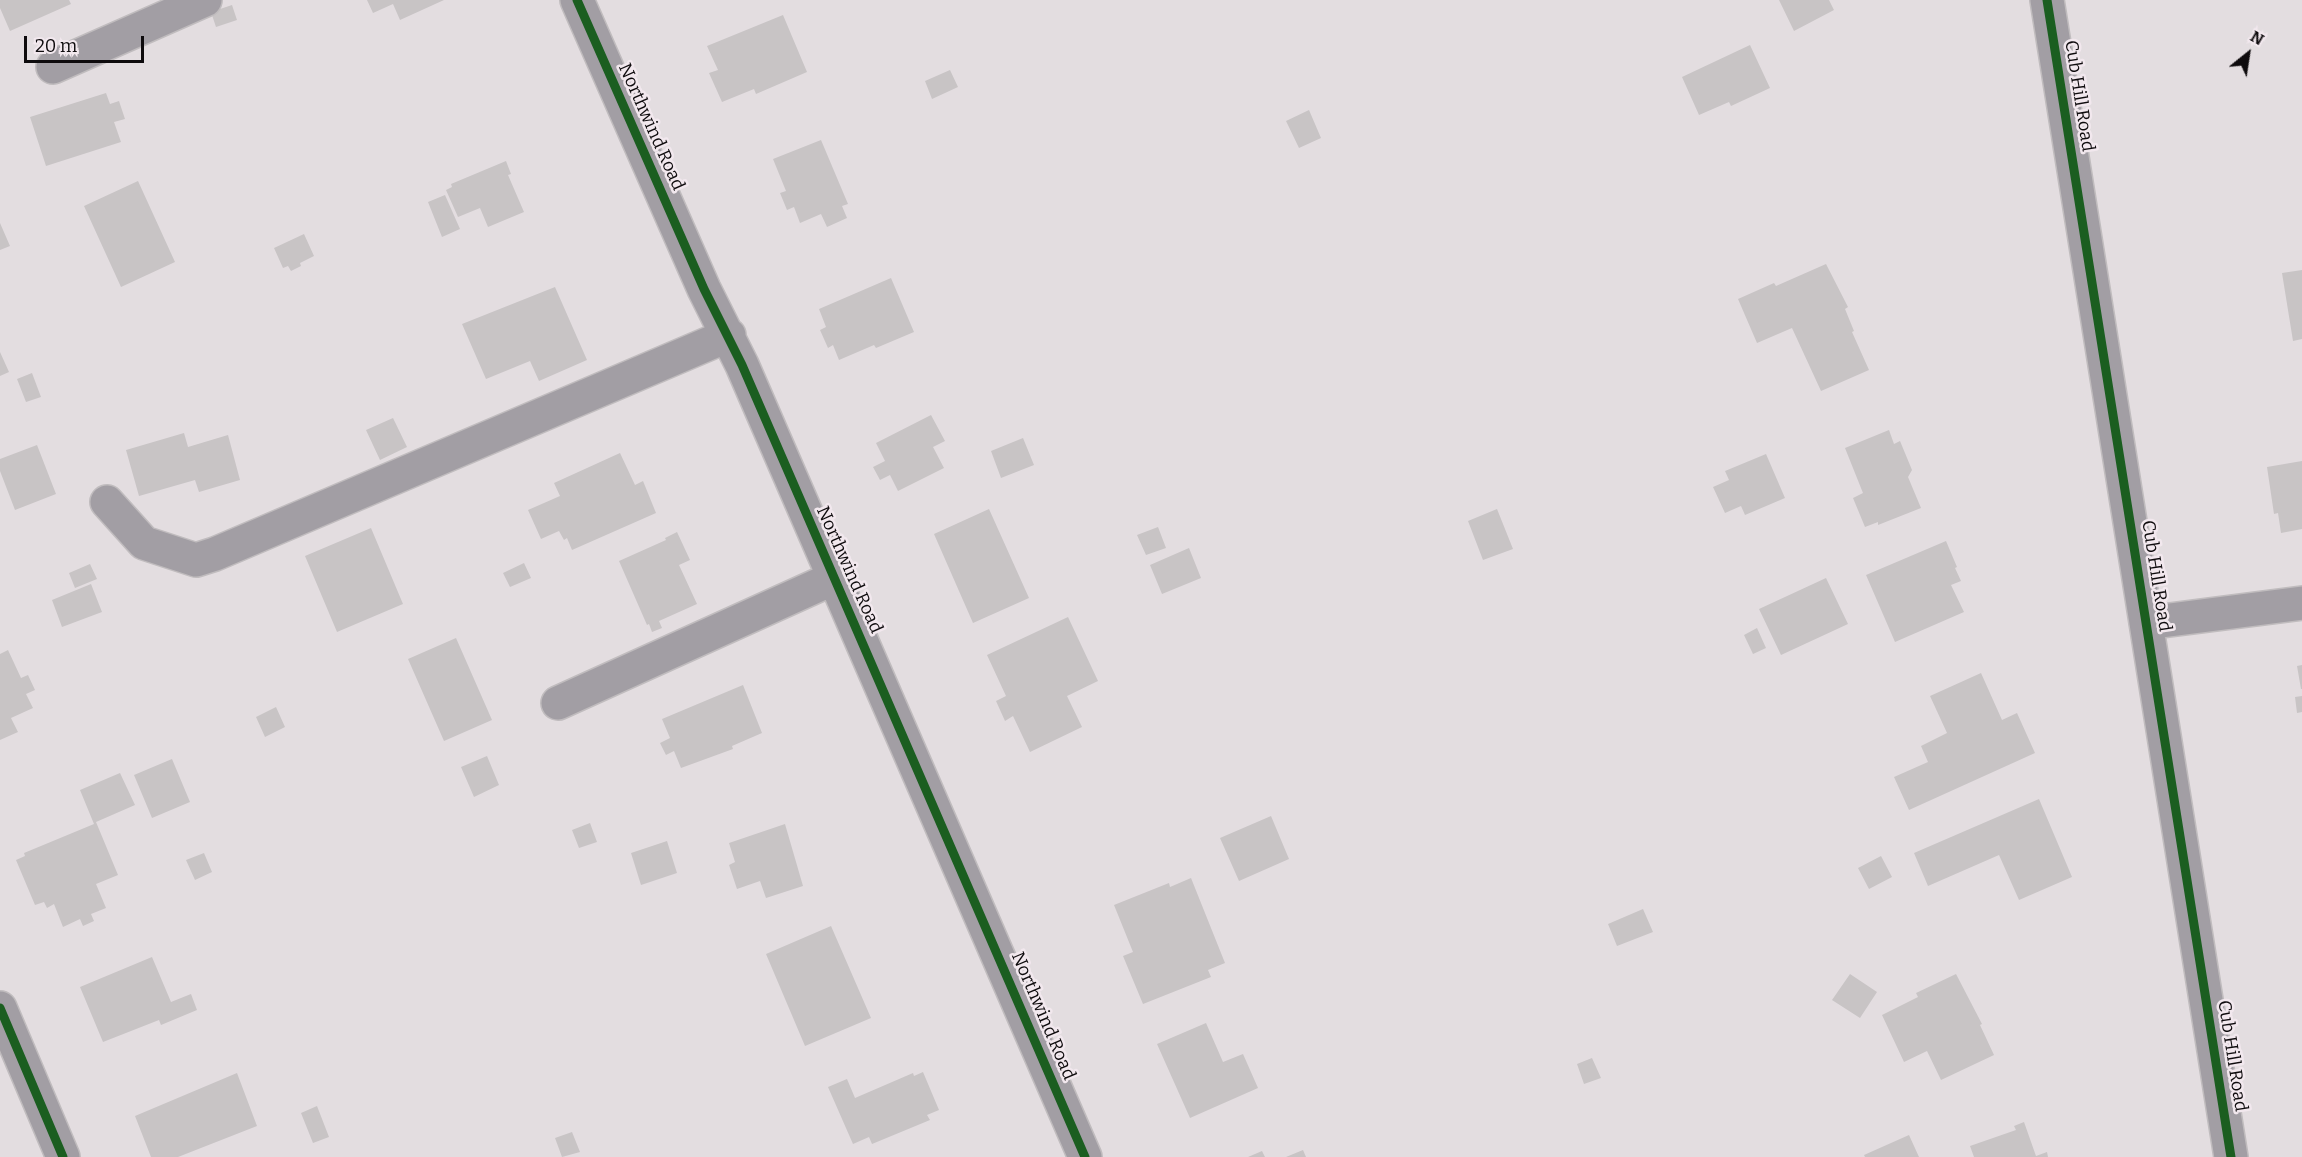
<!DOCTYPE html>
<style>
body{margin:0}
#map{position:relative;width:2302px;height:1157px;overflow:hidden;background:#e3dde0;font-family:Bitter,serif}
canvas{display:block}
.north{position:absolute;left:2218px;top:24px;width:60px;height:60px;-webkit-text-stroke:4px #f2e8ee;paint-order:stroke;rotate:30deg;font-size:16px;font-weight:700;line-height:24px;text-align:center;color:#0e0b0d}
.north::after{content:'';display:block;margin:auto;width:21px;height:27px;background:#0e0b0d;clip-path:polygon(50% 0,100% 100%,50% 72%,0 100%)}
.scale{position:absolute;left:24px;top:36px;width:120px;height:27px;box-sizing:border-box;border:3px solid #0e0b0d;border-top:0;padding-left:8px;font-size:18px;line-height:21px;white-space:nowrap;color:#0e0b0d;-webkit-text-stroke:4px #f2e8ee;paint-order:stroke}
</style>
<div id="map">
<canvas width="2302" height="1157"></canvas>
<div class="north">N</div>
<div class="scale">20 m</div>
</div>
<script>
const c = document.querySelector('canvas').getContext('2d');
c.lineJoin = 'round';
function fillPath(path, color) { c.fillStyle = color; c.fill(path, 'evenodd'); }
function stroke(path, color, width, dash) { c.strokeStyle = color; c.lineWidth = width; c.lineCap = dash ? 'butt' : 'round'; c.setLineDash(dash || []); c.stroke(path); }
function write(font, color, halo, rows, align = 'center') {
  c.font = font + ' Bitter,serif'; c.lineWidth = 5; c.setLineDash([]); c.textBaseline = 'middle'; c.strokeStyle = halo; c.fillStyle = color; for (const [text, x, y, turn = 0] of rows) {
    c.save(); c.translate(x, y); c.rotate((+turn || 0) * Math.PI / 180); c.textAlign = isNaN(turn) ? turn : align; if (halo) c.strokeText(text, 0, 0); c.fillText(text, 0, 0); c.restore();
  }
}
const building = new Path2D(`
 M 0,0 L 69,0 L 71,4 L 10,31 L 0,8 Z
 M 367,0 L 444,0 L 400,20 L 393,4 L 373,13 Z
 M 1779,0 L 1829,0 L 1834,10 L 1794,31 Z
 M 232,5 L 237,20 L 216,27 L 211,12 Z
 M 783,15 L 807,72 L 756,94 L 754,89 L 722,102 L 709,73 L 718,70 L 707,46 Z
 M 1750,45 L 1770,88 L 1731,106 L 1729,102 L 1699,115 L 1682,77 Z
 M 950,70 L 958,87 L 932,99 L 925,81 Z
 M 106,93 L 110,104 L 119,101 L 125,119 L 114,122 L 121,142 L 46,166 L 30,117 Z
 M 1309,110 L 1321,138 L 1299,148 L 1286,121 Z
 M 821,140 L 848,204 L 842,206 L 847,218 L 827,227 L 821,214 L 800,223 L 794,207 L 787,210 L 780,193 L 786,191 L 773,159 Z
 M 506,161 L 511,174 L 508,175 L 524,212 L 488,227 L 480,208 L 458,217 L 446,190 L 452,187 L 451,184 Z
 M 138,181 L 175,262 L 121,287 L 84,206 Z
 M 445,195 L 460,229 L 442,237 L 428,202 Z
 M 0,223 L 10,246 L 0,250 Z
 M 304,234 L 314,256 L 300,263 L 301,266 L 291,271 L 288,266 L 283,268 L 274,248 Z
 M 1826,264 L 1848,307 L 1845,309 L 1854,331 L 1852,332 L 1869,370 L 1821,391 L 1792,328 L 1757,343 L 1738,299 L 1774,283 L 1776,286 Z
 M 2302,270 L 2302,339 L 2293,341 L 2282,273 Z
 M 891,278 L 914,332 L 876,348 L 874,345 L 839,360 L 833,345 L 828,348 L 820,330 L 826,327 L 819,309 Z
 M 555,287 L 587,360 L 539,381 L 530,361 L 486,379 L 462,324 Z
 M 0,352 L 9,372 L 0,376 Z
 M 32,373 L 41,397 L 26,402 L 17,379 Z
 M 931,415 L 945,441 L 933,447 L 944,468 L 898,491 L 890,475 L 880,480 L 873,467 L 885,461 L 876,443 Z
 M 393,418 L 407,447 L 380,460 L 366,430 Z
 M 1889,430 L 1894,444 L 1900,441 L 1912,470 L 1908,477 L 1921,508 L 1878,525 L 1878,522 L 1865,527 L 1853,498 L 1863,493 L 1845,448 Z
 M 184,433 L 188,447 L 228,435 L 240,480 L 199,492 L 195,480 L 139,496 L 126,450 Z
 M 1023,438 L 1034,465 L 1001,478 L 991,451 Z
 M 37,445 L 56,494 L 15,510 L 0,471 L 0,459 Z
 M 620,453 L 635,485 L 643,481 L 656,513 L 572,550 L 567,538 L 564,540 L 559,531 L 541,539 L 528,510 L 560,496 L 554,483 Z
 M 1766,454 L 1785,498 L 1745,515 L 1741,506 L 1725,513 L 1713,487 L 1729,480 L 1725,471 Z
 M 2302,461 L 2302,529 L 2281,533 L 2278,513 L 2274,514 L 2267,467 Z
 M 989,509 L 1029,598 L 973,623 L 934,534 Z
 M 1497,509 L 1513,549 L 1483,560 L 1468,521 Z
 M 1158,527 L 1166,548 L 1146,555 L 1137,535 Z
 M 371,528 L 403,604 L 337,632 L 305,556 Z
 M 677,532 L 690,560 L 679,565 L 697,604 L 659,621 L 662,628 L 652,632 L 649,624 L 647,625 L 619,561 L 666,540 L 665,538 Z
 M 1946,541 L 1957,567 L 1955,568 L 1961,581 L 1951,585 L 1964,612 L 1895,642 L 1866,575 Z
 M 1189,548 L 1201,578 L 1162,594 L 1150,565 Z
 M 524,563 L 531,578 L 510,587 L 503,573 Z
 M 90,564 L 97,579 L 75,588 L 69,573 Z
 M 1826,578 L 1848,624 L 1781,655 L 1759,609 Z
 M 91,584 L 102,612 L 62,627 L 52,600 Z
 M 1068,617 L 1098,681 L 1067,696 L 1082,727 L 1030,752 L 1013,716 L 1005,721 L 996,701 L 1006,696 L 987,655 Z
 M 1757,628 L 1766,648 L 1753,654 L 1744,635 Z
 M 456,638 L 492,720 L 444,741 L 408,659 Z
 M 8,650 L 21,678 L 28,675 L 35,690 L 26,694 L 33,708 L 11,718 L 18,732 L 0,740 L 0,654 Z
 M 2302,665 L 2302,689 L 2301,689 L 2297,666 Z
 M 1981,673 L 2002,720 L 2017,713 L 2035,753 L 1909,810 L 1894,777 L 1928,762 L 1921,746 L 1947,733 L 1930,696 Z
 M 743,685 L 762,733 L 732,746 L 733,749 L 681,768 L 674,751 L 666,755 L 660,743 L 670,738 L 662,719 Z
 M 2302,696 L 2302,712 L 2297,713 L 2295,697 Z
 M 276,707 L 285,727 L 265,737 L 256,717 Z
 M 487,756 L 499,785 L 474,797 L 461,767 Z
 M 172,759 L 190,802 L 152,818 L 134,775 Z
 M 120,773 L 135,805 L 96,822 L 118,875 L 96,884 L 106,908 L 91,914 L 94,921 L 83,926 L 80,919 L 63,927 L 54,904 L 47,908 L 44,902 L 35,905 L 16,860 L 25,856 L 24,853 L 94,824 L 80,790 Z
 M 2039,799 L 2072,877 L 2019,900 L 1999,855 L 1928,886 L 1914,853 Z
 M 1271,816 L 1289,859 L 1239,881 L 1220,838 Z
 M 590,823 L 597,842 L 579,848 L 572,830 Z
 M 785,824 L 803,886 L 766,898 L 760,881 L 737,889 L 729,865 L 735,862 L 729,843 Z
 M 667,841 L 677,873 L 641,885 L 631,853 Z
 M 204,853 L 212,872 L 195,880 L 186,860 Z
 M 1881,856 L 1892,877 L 1869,889 L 1858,868 Z
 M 1191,878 L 1225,963 L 1208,970 L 1211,977 L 1143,1004 L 1123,956 L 1133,952 L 1114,905 L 1169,883 L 1170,887 Z
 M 1643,909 L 1653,932 L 1617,946 L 1608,924 Z
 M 831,926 L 871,1018 L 805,1046 L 766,954 Z
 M 152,957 L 171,1002 L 191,994 L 197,1010 L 161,1025 L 159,1020 L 103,1042 L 80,987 Z
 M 1850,974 L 1877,992 L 1860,1018 L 1832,1000 Z
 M 1956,974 L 1982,1024 L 1980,1025 L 1994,1055 L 1941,1080 L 1927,1051 L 1904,1062 L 1882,1015 L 1918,997 L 1916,993 Z
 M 1206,1023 L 1223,1062 L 1243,1054 L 1258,1088 L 1190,1118 L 1157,1044 Z
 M 1592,1058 L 1601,1078 L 1584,1084 L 1577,1064 Z
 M 923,1072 L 939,1110 L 927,1115 L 930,1120 L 872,1144 L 869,1137 L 853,1144 L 828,1087 L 847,1079 L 855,1098 L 913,1073 L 914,1076 Z
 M 237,1073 L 257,1126 L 178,1157 L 151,1157 L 135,1116 Z
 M 317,1106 L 329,1137 L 313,1143 L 301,1113 Z
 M 2024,1122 L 2036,1156 L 2047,1152 L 2048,1157 L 1974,1157 L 1970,1146 L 2016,1130 L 2014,1126 Z
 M 572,1132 L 580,1152 L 562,1157 L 555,1138 Z
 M 1909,1135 L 1919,1157 L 1865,1157 L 1864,1155 Z
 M 1303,1150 L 1306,1157 L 1286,1157 Z
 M 1262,1151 L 1265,1157 L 1248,1157 Z`);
const minor = new Path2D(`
 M 577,0 L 704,289 L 742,365 L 1085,1157
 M 2047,0 L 2231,1157
 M 53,67 L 205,0
 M 107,502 L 144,543 L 196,560 L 215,554 L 729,335
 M 2146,623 L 2302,603
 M 558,703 L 834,578
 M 0,1008 L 63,1157`);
const cycleway = new Path2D(`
 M 577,0 L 704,289 L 742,365 L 1085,1157
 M 2047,0 L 2231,1157
 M 0,1008 L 63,1157`);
const streetNames = [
 ["Cub Hill Road",2079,96,81],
 ["Northwind Road",651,127,66],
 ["Northwind Road",849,570,66],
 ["Cub Hill Road",2156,576,81],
 ["Northwind Road",1043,1016,67],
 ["Cub Hill Road",2232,1056,81]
];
fillPath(building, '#c8c4c5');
stroke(minor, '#c0bcbe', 36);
stroke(minor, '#a29ea4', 33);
stroke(cycleway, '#1b5e20', 9);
write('18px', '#0e0b0d', '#f2e8ee', streetNames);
</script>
